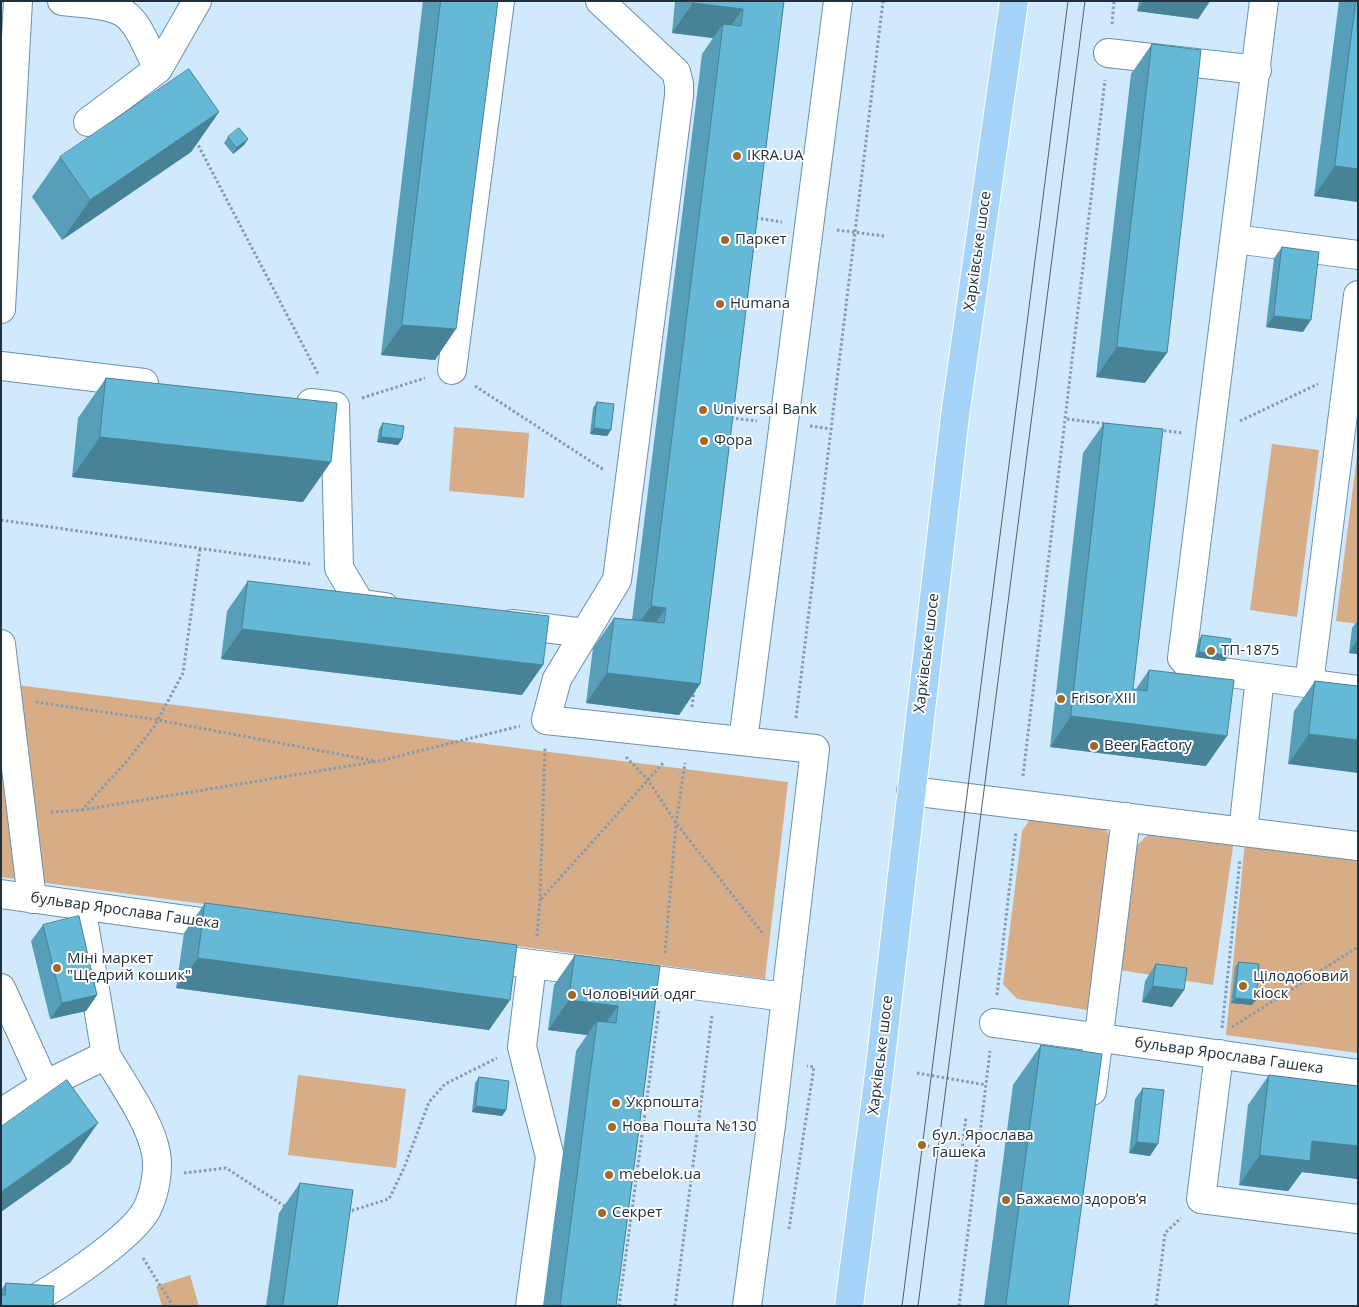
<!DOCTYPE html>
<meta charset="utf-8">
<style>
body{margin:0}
#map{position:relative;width:1359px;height:1307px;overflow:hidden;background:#d0e9fd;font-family:"Open Sans",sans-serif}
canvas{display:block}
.frame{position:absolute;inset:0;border:2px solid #20303d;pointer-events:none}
</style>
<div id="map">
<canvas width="1359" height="1307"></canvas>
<div class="frame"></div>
</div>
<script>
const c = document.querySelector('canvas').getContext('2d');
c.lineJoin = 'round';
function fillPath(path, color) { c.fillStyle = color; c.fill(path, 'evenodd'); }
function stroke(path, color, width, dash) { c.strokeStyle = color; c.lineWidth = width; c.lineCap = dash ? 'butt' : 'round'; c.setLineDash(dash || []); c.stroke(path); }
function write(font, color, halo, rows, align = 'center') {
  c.font = font + ' "Open Sans",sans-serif'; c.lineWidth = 4; c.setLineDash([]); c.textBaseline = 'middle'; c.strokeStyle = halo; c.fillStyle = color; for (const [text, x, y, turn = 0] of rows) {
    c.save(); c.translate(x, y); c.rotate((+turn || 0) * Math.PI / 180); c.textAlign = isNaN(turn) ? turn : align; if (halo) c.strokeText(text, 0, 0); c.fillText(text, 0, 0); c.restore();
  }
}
const green = new Path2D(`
 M 454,427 L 529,433 L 524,498 L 449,491 Z
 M 1272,444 L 1319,450 L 1297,617 L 1250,610 Z
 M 1358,448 L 1358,624 L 1336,621 Z
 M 1,683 L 788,782 L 765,979 L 1,877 Z
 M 1033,815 L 1099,823 L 1118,844 L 1100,991 L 1088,1010 L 1017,999 L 1003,984 L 1022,831 Z
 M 1152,831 L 1234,840 L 1213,985 L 1120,970 L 1137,845 Z
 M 1245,842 L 1358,856 L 1358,1053 L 1226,1035 Z
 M 298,1075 L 406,1089 L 396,1168 L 288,1155 Z
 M 190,1275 L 199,1306 L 162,1306 L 156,1286 Z`);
const path = new Path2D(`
 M 1112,24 L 1114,1
 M 196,141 L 318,374
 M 756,218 L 782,222
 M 837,230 L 884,236
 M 475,386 L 604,470
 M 362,398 L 425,378
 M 731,418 L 757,421
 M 1067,419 L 1108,424
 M 1240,421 L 1318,384
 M 810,426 L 831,429
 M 1159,430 L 1183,433
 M 1,520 L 310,564
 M 36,702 L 158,720 L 375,761
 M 692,707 L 694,691
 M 796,718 L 883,1
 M 626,757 L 648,780 L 676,823 L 764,935
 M 1023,776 L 1105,80
 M 82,810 L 379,761 L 520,726
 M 51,812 L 82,810 L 127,761 L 154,727 L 183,673 L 200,549
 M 541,899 L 664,762
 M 537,936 L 540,899 L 545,747
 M 665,953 L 676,823 L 685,763
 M 997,995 L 1016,832
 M 1232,1027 L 1358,947
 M 1222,1028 L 1240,860
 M 917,1073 L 986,1085
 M 922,1145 L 978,1154
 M 962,1151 L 966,1117
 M 184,1173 L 226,1168 L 286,1207
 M 347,1212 L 389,1199 L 404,1168 L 429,1102 L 445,1084 L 497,1058
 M 789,1229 L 814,1067 L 807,1066
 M 143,1258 L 173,1306
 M 619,1306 L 659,1009
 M 675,1306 L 712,1016
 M 959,1306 L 990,1051
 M 1156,1306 L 1165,1233 L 1181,1218`);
const minor = new Path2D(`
 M 62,1 C 132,8 128,6 158,69
 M 600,1 L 676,72 L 679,84 L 679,96 L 617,580 L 557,679 L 546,720 L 815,749 L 771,1125 L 747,1306
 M 1264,1 L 1182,658 L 1188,665 L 1199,669 L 1358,690
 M 1108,53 L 1257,70
 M 88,122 L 158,69 L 197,1
 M 1235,239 L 1358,255
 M 1,309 L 18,1
 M 1,366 L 144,383
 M 452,370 L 500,1
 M 311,403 L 335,406 L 339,568 L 358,600 L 363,604 L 385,607
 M 512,624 L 585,633
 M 1,644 L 32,899
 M 1309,684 L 1358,295
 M 743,741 L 838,1
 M 911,791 L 1358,846
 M 1243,832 L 1260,677
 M 1,894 L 230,926
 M 81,906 L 106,1055
 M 478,957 L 785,997
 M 1,988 L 45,1085 L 106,1055 C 122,1083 150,1121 156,1153 C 159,1170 155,1193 147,1209 C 132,1238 53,1290 22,1306
 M 994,1023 L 1358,1074
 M 1219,1054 L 1201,1199 L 1358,1219
 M 1092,1091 L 1126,817
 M 1,1113 L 45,1085
 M 530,1306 L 550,1157 L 522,1047 L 532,964`);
const major = new Path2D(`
 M 849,1306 L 880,1066 L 955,416 L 1014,1`);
const tram = new Path2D(`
 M 902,1306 L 1068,1
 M 918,1306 L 1085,1`);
const wall = new Path2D(`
 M 423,1 L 498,1 L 435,360 L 381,355 Z
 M 675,1 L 784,1 L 700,684 L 679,715 L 586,703 L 593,648 L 614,618 L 632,620 L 702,54 L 713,38 L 672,33 Z
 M 1139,1 L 1210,1 L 1198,19 L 1137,11 Z
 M 1339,1 L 1358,1 L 1358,202 L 1314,196 Z
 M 1152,44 L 1145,383 L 1096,377 L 1131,74 Z
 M 219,112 L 191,152 L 62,240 L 32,197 L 60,157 Z
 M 228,137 L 248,139 L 244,145 L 233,154 L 224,143 Z
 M 1282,247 L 1303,332 L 1266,327 L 1274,258 Z
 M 106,378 L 303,502 L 72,477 L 78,418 Z
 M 597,402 L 611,430 L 607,436 L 590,434 L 593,408 Z
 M 383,423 L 402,439 L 398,445 L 377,442 L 379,429 Z
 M 1104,423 L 1133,689 L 1136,689 L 1149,670 L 1206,766 L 1050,747 L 1083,453 Z
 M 248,581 L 522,695 L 221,659 L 227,611 Z
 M 1358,620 L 1358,654 L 1349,653 L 1352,628 Z
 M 1202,635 L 1228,655 L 1225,661 L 1195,657 L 1198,641 Z
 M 1315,681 L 1358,686 L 1288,764 L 1294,711 Z
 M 205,903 L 510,1000 L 489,1030 L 176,988 L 184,933 Z
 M 43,925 L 97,995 L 86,1011 L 50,1019 L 31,941 Z
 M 575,955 L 660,966 L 616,1306 L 543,1306 L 576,1051 L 587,1035 L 548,1030 L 554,985 Z
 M 1239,962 L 1252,1005 L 1231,1003 L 1235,967 Z
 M 1156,964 L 1184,990 L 1172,1007 L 1142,1002 L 1145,981 Z
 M 1041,1045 L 1068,1306 L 984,1306 L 1013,1085 Z
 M 1269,1075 L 1358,1086 L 1358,1179 L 1302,1172 L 1288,1191 L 1239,1185 L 1248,1105 Z
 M 479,1077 L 506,1110 L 502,1116 L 472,1112 L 475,1083 Z
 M 1143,1088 L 1150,1156 L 1129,1153 L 1135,1099 Z
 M 300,1183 L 337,1306 L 266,1306 L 279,1213 Z
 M 6,1283 L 53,1306 L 1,1306 L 1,1290 Z`);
const shadedWall = new Path2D(`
 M 1144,1 L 1210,1 L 1198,19 L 1137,11 Z
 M 693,3 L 743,9 L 721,39 L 723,24 L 713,38 L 672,33 Z
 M 219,112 L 191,152 L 62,240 L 90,200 Z
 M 248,139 L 244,145 L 233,154 L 236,148 Z
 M 1335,166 L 1358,169 L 1358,202 L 1314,196 Z
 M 1274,316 L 1311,320 L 1303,332 L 1266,327 Z
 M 402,325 L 456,329 L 435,360 L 381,355 Z
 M 1117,347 L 1167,353 L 1145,383 L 1096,377 Z
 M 594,428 L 611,430 L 607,436 L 590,434 Z
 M 100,437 L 331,462 L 303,502 L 72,477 Z
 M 381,437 L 402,439 L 398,445 L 377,442 Z
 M 651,606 L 666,608 L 645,638 L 630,636 Z
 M 242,629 L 543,665 L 522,695 L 221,659 Z
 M 1356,642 L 1358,642 L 1358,654 L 1349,653 Z
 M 1199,652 L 1228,655 L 1225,661 L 1195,657 Z
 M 607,673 L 700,684 L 679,715 L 586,703 Z
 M 1071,716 L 1227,736 L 1206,766 L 1050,747 Z
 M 1309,734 L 1358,740 L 1358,773 L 1288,764 Z
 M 198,958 L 510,1000 L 489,1030 L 176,988 Z
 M 1153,986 L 1184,990 L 1172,1007 L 1142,1002 Z
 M 97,995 L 86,1011 L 50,1019 L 62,1003 Z
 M 1235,998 L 1256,1000 L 1252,1005 L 1231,1003 Z
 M 569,1000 L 618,1006 L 597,1036 L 597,1021 L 587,1035 L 548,1030 Z
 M 476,1106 L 506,1110 L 502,1116 L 472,1112 Z
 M 98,1123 L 70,1163 L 1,1212 L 1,1192 Z
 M 1312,1141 L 1358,1146 L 1358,1179 L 1302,1172 L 1288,1191 L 1239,1185 L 1260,1155 Z
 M 1137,1142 L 1158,1144 L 1150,1156 L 1129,1153 Z`);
const building = new Path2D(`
 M 441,1 L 498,1 L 456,329 L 402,325 Z
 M 693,1 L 784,1 L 700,684 L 607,673 L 614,618 L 664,623 L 666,608 L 651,606 L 723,24 L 741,26 L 743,9 L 693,3 Z
 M 1356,1 L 1358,1 L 1358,169 L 1335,166 Z
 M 1152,44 L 1201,50 L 1167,353 L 1117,347 Z
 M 189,69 L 219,112 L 90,200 L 60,157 Z
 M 239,128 L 248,139 L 236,148 L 228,137 Z
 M 1282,247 L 1319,252 L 1311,320 L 1274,316 Z
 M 106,378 L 337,403 L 331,462 L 100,437 Z
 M 597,402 L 614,404 L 611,430 L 594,428 Z
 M 383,423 L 404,426 L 402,439 L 381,437 Z
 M 1104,423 L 1163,429 L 1133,689 L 1147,691 L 1149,670 L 1234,680 L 1227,736 L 1071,716 Z
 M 248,581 L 549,616 L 543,665 L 242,629 Z
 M 1202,635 L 1231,639 L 1228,655 L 1199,652 Z
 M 1315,681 L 1358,686 L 1358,740 L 1309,734 Z
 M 205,903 L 517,945 L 510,1000 L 198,958 Z
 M 79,916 L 97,995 L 62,1003 L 43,925 Z
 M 575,955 L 660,966 L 616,1306 L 560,1306 L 597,1021 L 616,1023 L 618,1006 L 569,1000 Z
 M 1239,962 L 1259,964 L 1256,1000 L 1235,998 Z
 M 1156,964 L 1187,968 L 1184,990 L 1153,986 Z
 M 1041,1045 L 1102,1054 L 1068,1306 L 1006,1306 Z
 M 1269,1075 L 1358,1086 L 1358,1146 L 1312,1141 L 1310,1161 L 1260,1155 Z
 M 479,1077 L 509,1081 L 506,1110 L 476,1106 Z
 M 67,1080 L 98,1123 L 1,1192 L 1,1127 Z
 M 1143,1088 L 1164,1090 L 1158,1144 L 1137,1142 Z
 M 300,1183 L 353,1190 L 337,1306 L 283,1306 Z
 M 6,1283 L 54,1286 L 53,1306 L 1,1306 L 1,1295 L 5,1295 Z`);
const markers = [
 [737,156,5,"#a36729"],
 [725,240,5,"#a36729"],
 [720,304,5,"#a36729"],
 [703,410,5,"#a36729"],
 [704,441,5,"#a36729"],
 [1211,651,5,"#a36729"],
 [1061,699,5,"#a36729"],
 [1094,746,5,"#a36729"],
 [57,968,5,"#a36729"],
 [1243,986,5,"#a36729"],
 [572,995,5,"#a36729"],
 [616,1103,5,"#a36729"],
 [612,1127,5,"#a36729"],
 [922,1145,5,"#a36729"],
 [609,1175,5,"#a36729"],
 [1006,1200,5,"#a36729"],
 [602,1213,5,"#a36729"]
];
const poiNames = [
 ["ІКRA.UA",747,156],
 ["Паркет",735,240],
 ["Humana",730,304],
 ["Universal Bank",713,410],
 ["Фора",714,441],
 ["ТП-1875",1221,651],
 ["Frisor XIII",1071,699],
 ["Beer Factory",1104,746],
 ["Міні маркет",67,959],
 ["\"Щедрий кошик\"",67,976],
 ["Цілодобовий",1253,977],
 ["кіоск",1253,994],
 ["Чоловічий одяг",582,995],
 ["Укрпошта",626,1103],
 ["Нова Пошта №130",622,1127],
 ["бул. Ярослава",932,1136],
 ["Гашека",932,1153],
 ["mebelok.ua",619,1175],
 ["Бажаємо здоровʼя",1016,1200],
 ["Секрет",612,1213]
];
const streetNames = [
 ["Харківське шосе",978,251,-82],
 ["Харківське шосе",927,653,-83],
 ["бульвар Ярослава Гашека",125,911,8],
 ["Харківське шосе",881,1055,-83],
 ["бульвар Ярослава Гашека",1229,1056,8]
];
fillPath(green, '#d6ad87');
stroke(minor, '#6a90b0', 30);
stroke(major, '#fff', 30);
stroke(path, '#859bac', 3, [2.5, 2.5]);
stroke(minor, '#fff', 28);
stroke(major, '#a5d4f8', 28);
stroke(tram, '#4e606f', 1);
fillPath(wall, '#579fb9');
fillPath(shadedWall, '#478296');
fillPath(building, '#65b9d7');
stroke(building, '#478296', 1);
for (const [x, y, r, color] of markers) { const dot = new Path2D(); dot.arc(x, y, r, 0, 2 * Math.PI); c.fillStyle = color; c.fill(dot); stroke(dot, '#fff', 2); }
write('15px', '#20303d', '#fff', poiNames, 'left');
write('15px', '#20303d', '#fff', streetNames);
</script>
